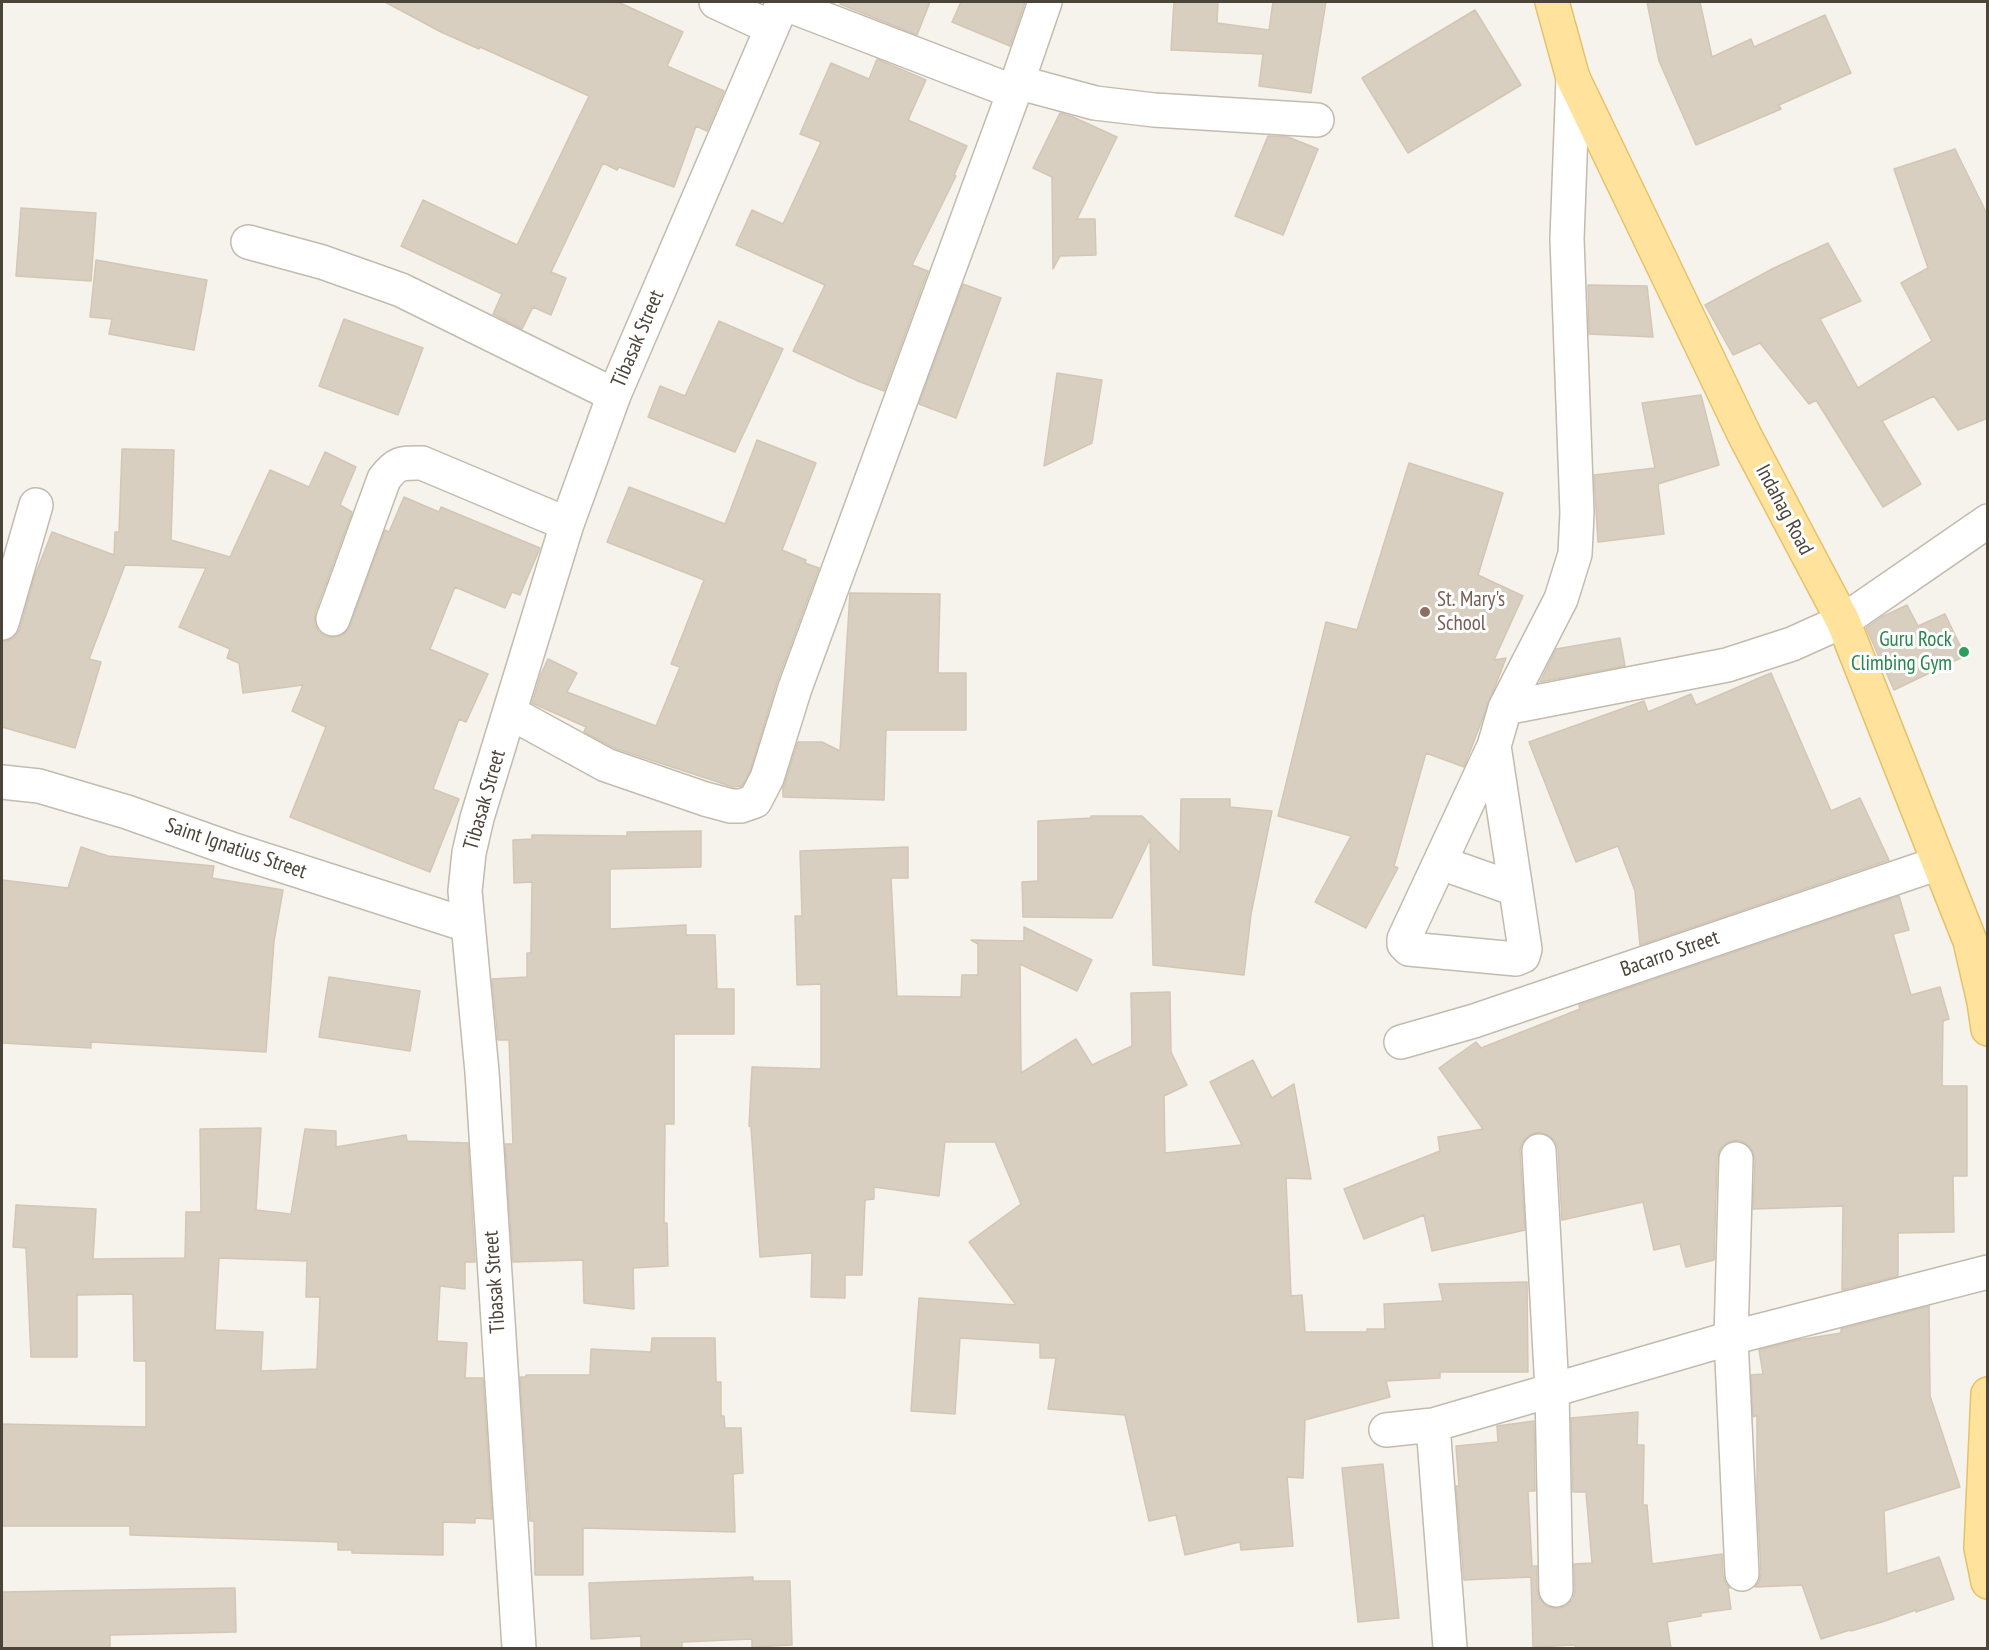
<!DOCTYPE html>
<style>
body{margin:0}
#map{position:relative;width:1989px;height:1650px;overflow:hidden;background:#f6f3ec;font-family:"PT Sans Narrow",sans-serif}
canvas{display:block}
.frame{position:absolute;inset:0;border:3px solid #4b4439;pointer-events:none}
</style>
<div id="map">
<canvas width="1989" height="1650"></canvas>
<div class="frame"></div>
</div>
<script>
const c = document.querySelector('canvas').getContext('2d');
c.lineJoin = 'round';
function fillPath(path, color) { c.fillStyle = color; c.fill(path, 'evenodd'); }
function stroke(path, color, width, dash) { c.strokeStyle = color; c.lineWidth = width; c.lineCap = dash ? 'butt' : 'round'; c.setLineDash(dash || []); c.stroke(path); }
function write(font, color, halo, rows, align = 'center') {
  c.font = font + ' "PT Sans Narrow",sans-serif'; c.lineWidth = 6; c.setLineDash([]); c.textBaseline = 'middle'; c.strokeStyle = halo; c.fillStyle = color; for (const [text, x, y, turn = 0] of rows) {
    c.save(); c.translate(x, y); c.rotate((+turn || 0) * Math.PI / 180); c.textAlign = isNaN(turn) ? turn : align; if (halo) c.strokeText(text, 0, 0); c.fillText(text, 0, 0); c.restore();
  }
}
const building = new Path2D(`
 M 385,2 L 618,2 L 683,32 L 667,66 L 724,91 L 707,131 L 696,126 L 674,187 L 619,167 L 617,170 L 603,163 L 551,272 L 566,278 L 551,315 L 533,307 L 522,329 L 493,314 L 502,294 L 401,246 L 423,200 L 517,245 L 589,96 L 480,47 L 479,49 L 441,32 Z
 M 841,2 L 930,2 L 917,35 L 840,4 Z
 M 961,2 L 1025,2 L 1010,46 L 952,22 Z
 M 1174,2 L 1218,2 L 1217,23 L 1269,30 L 1273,2 L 1326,2 L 1311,93 L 1259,86 L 1263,54 L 1171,50 Z
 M 1647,2 L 1700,2 L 1712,57 L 1751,39 L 1754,47 L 1825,15 L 1851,73 L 1779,105 L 1781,109 L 1696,145 L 1659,61 Z
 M 1475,10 L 1521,85 L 1408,153 L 1362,78 Z
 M 877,59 L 926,80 L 908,120 L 967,146 L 954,175 L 956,176 L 912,265 L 928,271 L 884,391 L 858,381 L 793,351 L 825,285 L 736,245 L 752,210 L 783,224 L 821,142 L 800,134 L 831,63 L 869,79 Z
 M 1060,113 L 1073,117 L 1117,137 L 1077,219 L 1095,219 L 1096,255 L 1060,256 L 1053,269 L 1052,177 L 1033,168 Z
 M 1268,136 L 1288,137 L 1318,149 L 1283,235 L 1235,216 Z
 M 1955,149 L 1988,216 L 1988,418 L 1958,430 L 1934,396 L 1882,421 L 1921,484 L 1883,507 L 1816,400 L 1809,404 L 1760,343 L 1733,355 L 1705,305 L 1774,268 L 1828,243 L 1861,301 L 1820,319 L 1858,388 L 1932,341 L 1901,283 L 1928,268 L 1894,169 Z
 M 21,208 L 96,213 L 91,281 L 16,276 Z
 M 96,260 L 207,280 L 194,350 L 109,334 L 112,319 L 90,317 Z
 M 963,284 L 1001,298 L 956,418 L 919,404 Z
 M 1588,285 L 1647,286 L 1653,337 L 1589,334 Z
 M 344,319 L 423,348 L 398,415 L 319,386 Z
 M 719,321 L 783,349 L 735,452 L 648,417 L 660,386 L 685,396 Z
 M 1057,373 L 1102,380 L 1092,443 L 1044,466 Z
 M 1701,395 L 1719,465 L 1658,484 L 1664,534 L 1598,542 L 1594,475 L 1655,468 L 1642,403 Z
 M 757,440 L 816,463 L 782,550 L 806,560 L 805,563 L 819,568 L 777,682 L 750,771 L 742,786 L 733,787 L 614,748 L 584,732 L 586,727 L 532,703 L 541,674 L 548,659 L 577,673 L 567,692 L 656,726 L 680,667 L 671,664 L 704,580 L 607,542 L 629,487 L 725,524 Z
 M 122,449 L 174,450 L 171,540 L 230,557 L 270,470 L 309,487 L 325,452 L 356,467 L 340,505 L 352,512 L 315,613 L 315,622 L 318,631 L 327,637 L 337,637 L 345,633 L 350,626 L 385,530 L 389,532 L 404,497 L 439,512 L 441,507 L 540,548 L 520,595 L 512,592 L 505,608 L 455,587 L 430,649 L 488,674 L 466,722 L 459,719 L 433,789 L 459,799 L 430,872 L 290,817 L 326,727 L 292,711 L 303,685 L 243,693 L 239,663 L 227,658 L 230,649 L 179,627 L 206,568 L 125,565 L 89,659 L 101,662 L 75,748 L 2,727 L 2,641 L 7,641 L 15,637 L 20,629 L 34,578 L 52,532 L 114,555 L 115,532 L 119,532 Z
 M 1409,463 L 1503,493 L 1478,575 L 1523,596 L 1494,660 L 1506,658 L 1464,767 L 1426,753 L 1394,866 L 1398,868 L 1366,928 L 1315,902 L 1351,836 L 1278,816 L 1326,622 L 1357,630 Z
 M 850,593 L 940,594 L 938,673 L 966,673 L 966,730 L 886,730 L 884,800 L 783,797 L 783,788 L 798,742 L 822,742 L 840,751 Z
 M 1907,605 L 1918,626 L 1945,614 L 1965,656 L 1894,690 L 1866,628 L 1882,617 Z
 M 1620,638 L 1625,666 L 1540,682 L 1556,649 Z
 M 1771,673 L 1831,811 L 1860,798 L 1889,860 L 1640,945 L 1635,891 L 1618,846 L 1576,862 L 1529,742 L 1644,701 L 1648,712 L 1691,694 L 1696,705 Z
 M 1181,799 L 1230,799 L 1230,807 L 1272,811 L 1251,914 L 1244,975 L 1153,965 L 1150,839 L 1112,918 L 1023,917 L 1022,882 L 1038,881 L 1038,821 L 1091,818 L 1091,816 L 1142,816 L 1180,853 Z
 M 701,831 L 701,867 L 610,869 L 610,929 L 686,925 L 686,935 L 715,935 L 717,989 L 734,989 L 734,1034 L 674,1034 L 674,1124 L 665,1124 L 664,1223 L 667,1223 L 668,1266 L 633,1268 L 634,1309 L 584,1303 L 583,1260 L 513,1262 L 505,1144 L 513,1144 L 509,1040 L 498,1040 L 492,979 L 527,977 L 527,953 L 531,953 L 532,882 L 514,883 L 513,840 L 532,839 L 532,835 L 627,836 L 627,832 Z
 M 81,847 L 108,856 L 214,866 L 212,878 L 283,890 L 274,941 L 266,1052 L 91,1042 L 91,1048 L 2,1043 L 2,880 L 68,888 Z
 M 908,847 L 908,878 L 891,878 L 897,996 L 961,997 L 962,975 L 978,975 L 978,944 L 971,940 L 1024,941 L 1024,927 L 1092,960 L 1077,991 L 1020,964 L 1021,1073 L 1076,1039 L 1092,1065 L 1132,1046 L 1131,993 L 1170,992 L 1171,1052 L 1187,1085 L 1164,1096 L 1165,1153 L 1242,1145 L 1210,1082 L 1253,1060 L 1272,1098 L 1294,1084 L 1311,1179 L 1286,1178 L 1291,1296 L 1302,1295 L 1305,1332 L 1367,1332 L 1367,1329 L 1385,1329 L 1384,1304 L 1443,1301 L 1439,1284 L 1527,1282 L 1528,1372 L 1440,1372 L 1440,1378 L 1386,1381 L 1390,1397 L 1305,1420 L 1303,1478 L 1287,1477 L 1293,1546 L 1241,1550 L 1240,1542 L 1185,1555 L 1176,1515 L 1149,1521 L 1125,1415 L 1048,1409 L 1056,1358 L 1040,1358 L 1040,1343 L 960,1338 L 955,1414 L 911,1411 L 919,1298 L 1016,1305 L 969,1242 L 1021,1204 L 995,1142 L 945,1142 L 939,1196 L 874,1187 L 874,1199 L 865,1200 L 862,1275 L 845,1275 L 845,1298 L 811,1297 L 812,1253 L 760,1257 L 751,1127 L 749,1126 L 752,1067 L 821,1069 L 821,984 L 797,985 L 795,916 L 802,916 L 800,851 Z
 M 1899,896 L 1909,930 L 1893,934 L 1911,995 L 1940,987 L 1949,1019 L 1943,1021 L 1942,1086 L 1967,1086 L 1967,1176 L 1953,1176 L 1954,1232 L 1898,1233 L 1898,1276 L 1842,1290 L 1843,1206 L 1753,1209 L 1755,1159 L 1752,1150 L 1745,1143 L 1737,1140 L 1727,1143 L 1720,1149 L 1717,1158 L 1714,1260 L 1686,1267 L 1680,1244 L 1654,1250 L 1643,1202 L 1562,1220 L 1558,1149 L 1555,1141 L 1548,1135 L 1539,1132 L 1528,1136 L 1522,1143 L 1520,1151 L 1525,1230 L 1432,1251 L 1424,1215 L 1364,1239 L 1344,1189 L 1440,1151 L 1438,1137 L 1483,1129 L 1439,1068 L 1476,1042 L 1481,1048 L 1580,1009 L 1579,1005 Z
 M 329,977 L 420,991 L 410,1051 L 319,1037 Z
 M 261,1128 L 256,1210 L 291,1214 L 305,1129 L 336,1131 L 336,1147 L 406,1135 L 407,1141 L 468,1143 L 475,1262 L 465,1262 L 465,1289 L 440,1286 L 437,1341 L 467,1343 L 465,1378 L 483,1378 L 492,1519 L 475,1518 L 475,1523 L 443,1522 L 443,1555 L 352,1553 L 352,1550 L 338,1550 L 338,1542 L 130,1535 L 130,1526 L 2,1526 L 2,1424 L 146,1427 L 146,1361 L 134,1361 L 133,1294 L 77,1295 L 77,1357 L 31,1357 L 26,1248 L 13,1247 L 16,1205 L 96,1209 L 93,1259 L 185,1258 L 186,1212 L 201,1212 L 200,1129 ZM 219,1258 L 307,1261 L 306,1297 L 320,1297 L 317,1369 L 261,1371 L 263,1332 L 215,1330 Z
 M 1929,1306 L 1930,1396 L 1960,1487 L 1884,1511 L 1887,1574 L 1939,1557 L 1954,1599 L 1916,1612 L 1916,1610 L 1882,1622 L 1851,1631 L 1850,1630 L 1821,1639 L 1802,1585 L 1755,1587 L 1759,1582 L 1761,1573 L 1757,1493 L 1757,1415 L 1753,1417 L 1751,1375 L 1763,1374 L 1759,1350 L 1798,1340 L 1841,1333 L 1841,1329 Z
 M 652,1338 L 715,1338 L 716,1382 L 721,1382 L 721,1416 L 724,1416 L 725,1428 L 741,1428 L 743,1473 L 733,1474 L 735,1532 L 583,1528 L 583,1575 L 535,1575 L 534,1521 L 530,1521 L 520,1377 L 526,1377 L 526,1375 L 590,1375 L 591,1349 L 651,1352 Z
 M 1638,1412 L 1637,1445 L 1644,1445 L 1643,1505 L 1647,1505 L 1652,1564 L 1722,1554 L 1723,1575 L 1726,1584 L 1730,1588 L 1728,1588 L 1731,1609 L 1701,1613 L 1701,1616 L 1667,1622 L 1671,1648 L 1576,1648 L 1575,1645 L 1533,1647 L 1531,1577 L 1464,1580 L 1456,1486 L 1459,1486 L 1456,1446 L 1498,1442 L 1497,1426 L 1534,1421 L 1535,1491 L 1528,1491 L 1532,1566 L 1537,1566 L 1537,1590 L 1540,1599 L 1546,1606 L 1557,1609 L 1566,1606 L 1573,1599 L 1575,1590 L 1574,1564 L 1592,1563 L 1586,1492 L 1573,1492 L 1571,1418 Z
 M 1383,1464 L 1399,1618 L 1358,1622 L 1342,1468 Z
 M 753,1577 L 753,1581 L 790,1581 L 792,1645 L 752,1647 L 752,1639 L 682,1642 L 682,1648 L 641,1648 L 641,1636 L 591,1639 L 589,1583 Z
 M 235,1588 L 236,1632 L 110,1635 L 110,1648 L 2,1648 L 2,1592 Z`);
const minor = new Path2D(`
 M 716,2 L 772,28
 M 783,3 L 1014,92
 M 1017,82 L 1095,103 L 1154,110 L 1317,120
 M 248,242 L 322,262 L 401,290 L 614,395
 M 333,619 L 384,479 C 397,462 401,463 422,463 L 567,524
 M 2,623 L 36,505
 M 1505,708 L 1727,665 L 1792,644 L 1843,621 L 1988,521
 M 511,713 L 606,765 L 705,799 L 731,806 L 741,806 L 755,801 L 767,778 L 795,688 L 1014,92 L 1045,2
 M 1494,746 L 1525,949 L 1523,956 L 1516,959 L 1409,949 L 1404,944 L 1404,939 L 1494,746 L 1505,708 L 1561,599 L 1575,554 L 1577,513 L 1567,239 L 1573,78
 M 2,782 L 39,786 L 127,812 L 234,850 L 467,925
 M 1441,863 L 1515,889
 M 1401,1042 L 1474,1021 L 1939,863
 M 1539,1151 L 1552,1390 L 1556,1590
 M 1736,1159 L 1731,1338 L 1742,1574
 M 1433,1425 L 1450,1648
 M 1386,1430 L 1433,1425 L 1731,1338 L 1988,1272
 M 519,1648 L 482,1072 L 465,891 L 469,853 L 477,818 L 567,524 L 614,395 L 783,2`);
const major = new Path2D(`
 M 1552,2 L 1573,78 L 1745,436 L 1843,621 L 1970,941 L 1984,1002 L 1988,1029
 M 1988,1394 L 1981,1548 L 1988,1582`);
const markers = [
 [1425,612,6,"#8d6e63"],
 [1964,652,6,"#2e9e5b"]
];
const streetNames = [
 ["Tibasak Street",638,339,-67],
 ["Indahag Road",1784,510,62],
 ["Tibasak Street",485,800,-74],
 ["Saint Ignatius Street",236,849,19],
 ["Bacarro Street",1670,954,-19],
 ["Tibasak Street",495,1282,-94]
];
const educationNames = [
 ["St. Mary's",1437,600],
 ["School",1437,624]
];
const leisureNames = [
 ["Guru Rock",1952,640],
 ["Climbing Gym",1952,664]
];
fillPath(building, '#d8cfc1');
stroke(building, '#d3c7b4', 1.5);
stroke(minor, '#c2bbae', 36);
stroke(major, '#e6c16a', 36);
stroke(minor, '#fff', 33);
stroke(major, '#ffe39c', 33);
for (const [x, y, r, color] of markers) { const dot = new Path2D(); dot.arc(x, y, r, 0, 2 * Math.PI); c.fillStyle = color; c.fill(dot); stroke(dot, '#fff', 2); }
write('21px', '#4b4439', '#fff', streetNames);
write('21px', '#785e54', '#fff', educationNames, 'left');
write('21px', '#27864d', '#fff', leisureNames, 'right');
</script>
